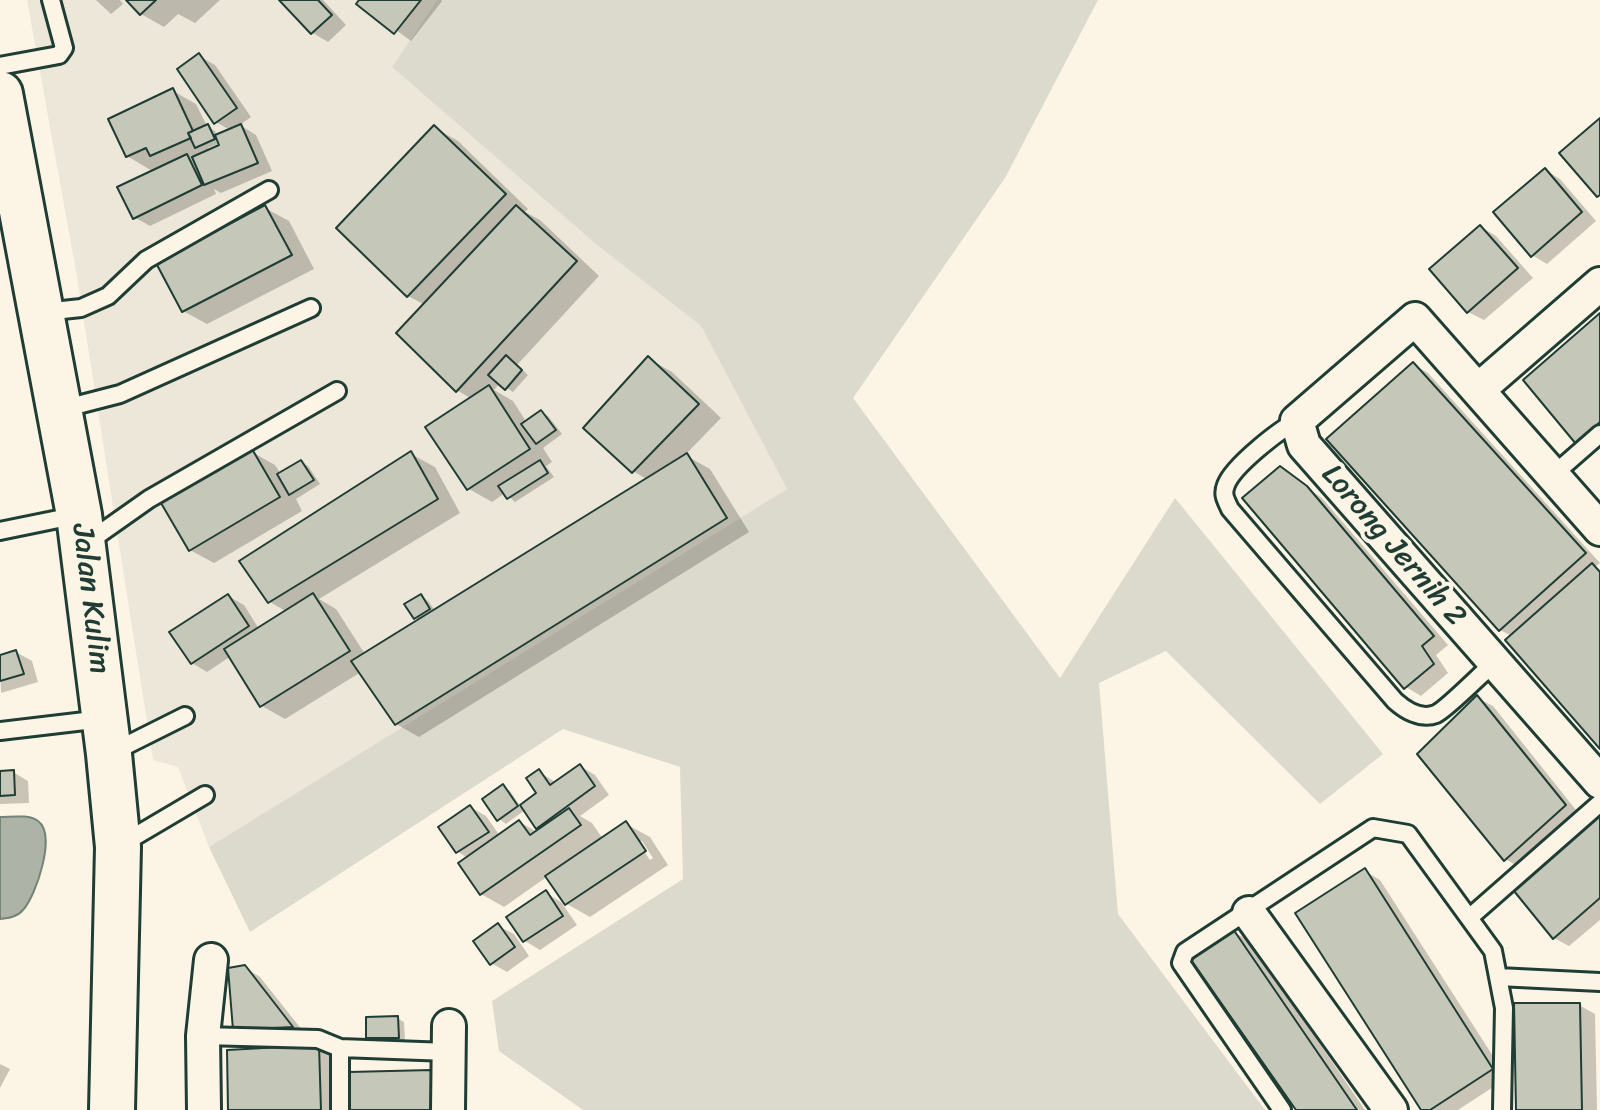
<!DOCTYPE html>
<style>
body{margin:0}
canvas{display:block;background:#fcf5e5}
</style>
<canvas width="1600" height="1110"></canvas>
<script>
const c = document.querySelector('canvas').getContext('2d');
c.lineJoin = 'round';
function fillPath(path, color) { c.fillStyle = color; c.fill(path, 'evenodd'); }
function stroke(path, color, width, dash) { c.strokeStyle = color; c.lineWidth = width; c.lineCap = dash ? 'butt' : 'round'; c.setLineDash(dash || []); c.stroke(path); }
function write(font, color, halo, rows, align = 'center') {
  c.font = font + ' Sriracha,sans-serif'; c.lineWidth = 8; c.setLineDash([]); c.textBaseline = 'middle'; c.strokeStyle = halo; c.fillStyle = color; for (const [text, x, y, turn = 0] of rows) {
    c.save(); c.translate(x, y); c.rotate((+turn || 0) * Math.PI / 180); c.textAlign = isNaN(turn) ? turn : align; if (halo) c.strokeText(text, 0, 0); c.fillText(text, 0, 0); c.restore();
  }
}
const built = new Path2D(`
 M 27,0 L 437,0 L 392,67 L 597,245 L 701,326 L 787,489 L 209,847 L 178,767 L 153,760 L 76,271 Z`);
const green = new Path2D(`
 M 437,0 L 1098,0 L 1005,178 L 853,398 L 1060,678 L 1175,498 L 1383,754 L 1320,804 L 1166,651 L 1099,683 L 1118,914 L 1265,1110 L 583,1110 L 499,1051 L 492,1001 L 683,879 L 680,767 L 563,729 L 250,932 L 209,847 L 787,489 L 701,326 L 597,245 L 392,67 Z`);
const water = new Path2D(`
 M 0,817 C 11,817 29,814 38,821 C 57,834 36,896 23,910 C 17,917 9,918 0,919 Z`);
const shadow = new Path2D(`
 M 96,0 L 120,0 L 123,4 L 111,14 Z
 M 128,0 L 220,0 L 195,23 L 178,14 L 164,27 L 141,14 Z
 M 282,0 L 323,0 L 346,25 L 328,42 L 313,33 Z
 M 362,0 L 441,0 L 442,1 L 411,41 L 359,3 Z
 M 199,56 L 215,65 L 251,117 L 240,125 L 256,135 L 272,171 L 221,193 L 214,189 L 216,194 L 150,226 L 134,217 L 154,172 L 127,156 L 173,91 L 196,104 L 207,126 L 215,131 L 217,136 L 230,130 L 216,122 ZM 220,143 L 223,146 L 210,152 L 208,148 Z
 M 435,128 L 458,141 L 528,209 L 525,212 L 540,220 L 599,276 L 517,365 L 528,375 L 513,392 L 500,383 L 494,390 L 513,401 L 527,423 L 541,412 L 548,416 L 562,434 L 543,448 L 552,462 L 546,466 L 554,477 L 515,502 L 505,493 L 492,502 L 469,489 L 472,399 L 458,391 L 399,333 L 425,305 L 408,296 Z
 M 1545,170 L 1560,179 L 1596,221 L 1547,264 L 1532,255 Z
 M 265,208 L 289,221 L 314,269 L 207,324 L 183,311 Z
 M 1481,227 L 1496,236 L 1533,278 L 1484,320 L 1468,312 Z
 M 649,359 L 672,372 L 721,418 L 685,455 L 710,469 L 749,532 L 419,737 L 396,724 L 361,672 L 285,719 L 262,706 L 231,656 L 207,672 L 192,663 L 228,596 L 244,605 L 259,629 L 287,612 L 270,602 L 411,454 L 435,467 L 460,513 L 319,599 L 336,609 L 365,654 L 420,620 L 416,618 L 421,596 L 428,601 L 435,611 L 648,480 L 633,471 Z
 M 1413,364 L 1428,373 L 1600,563 L 1595,567 L 1600,570 L 1600,746 L 1512,636 L 1500,630 Z
 M 252,452 L 275,465 L 281,474 L 301,462 L 308,466 L 320,484 L 296,499 L 302,511 L 214,563 L 190,550 Z
 M 1280,469 L 1322,498 L 1448,645 L 1436,655 L 1448,673 L 1421,696 L 1406,687 Z
 M 16,652 L 32,661 L 38,682 L 1,693 L 0,657 Z
 M 1477,698 L 1493,706 L 1580,815 L 1521,868 L 1505,859 Z
 M 580,766 L 595,775 L 609,795 L 580,816 L 592,823 L 603,839 L 626,824 L 650,837 L 668,865 L 590,917 L 567,904 L 548,876 L 504,907 L 481,894 L 468,858 L 458,852 L 441,827 L 470,807 L 486,816 L 500,836 L 520,822 L 537,832 L 541,829 L 525,810 L 506,824 L 499,819 L 503,787 L 510,791 L 521,807 L 539,794 L 539,772 L 557,783 ZM 637,841 L 642,841 L 653,858 L 650,860 Z
 M 13,772 L 28,781 L 29,803 L 0,804 L 0,773 Z
 M 1600,815 L 1600,920 L 1569,946 L 1554,938 Z
 M 1365,871 L 1380,880 L 1507,1078 L 1458,1110 L 1424,1110 Z
 M 546,893 L 561,902 L 577,925 L 540,950 L 525,941 Z
 M 498,926 L 514,934 L 529,956 L 507,972 L 491,963 Z
 M 1233,932 L 1249,940 L 1365,1110 L 1298,1110 Z
 M 244,967 L 260,977 L 306,1035 L 235,1029 Z
 M 1579,1005 L 1595,1014 L 1597,1110 L 1518,1110 Z
 M 397,1018 L 404,1022 L 405,1040 L 375,1041 L 368,1037 Z
 M 319,1047 L 342,1060 L 343,1110 L 230,1110 Z
 M 0,1064 L 10,1069 L 0,1088 Z`);
const building = new Path2D(`
 M 126,0 L 156,0 L 140,15 Z
 M 279,0 L 318,0 L 332,15 L 311,34 Z
 M 359,0 L 421,0 L 394,34 L 356,4 Z
 M 199,53 L 237,108 L 214,124 L 177,69 Z
 M 173,88 L 193,131 L 188,133 L 191,138 L 150,156 L 146,148 L 126,157 L 108,119 Z
 M 1600,118 L 1600,195 L 1597,197 L 1559,153 Z
 M 208,124 L 215,139 L 195,148 L 188,133 Z
 M 241,124 L 258,163 L 204,185 L 192,157 L 219,145 L 215,135 Z
 M 434,125 L 506,194 L 407,297 L 336,228 Z
 M 187,154 L 202,185 L 133,219 L 117,187 Z
 M 1545,168 L 1582,212 L 1531,257 L 1493,212 Z
 M 265,205 L 292,255 L 182,312 L 156,263 Z
 M 516,205 L 577,261 L 456,392 L 396,333 Z
 M 1480,225 L 1518,268 L 1467,313 L 1429,269 Z
 M 1600,313 L 1600,422 L 1576,444 L 1523,380 Z
 M 506,355 L 522,370 L 505,390 L 488,375 Z
 M 648,356 L 699,404 L 632,473 L 583,428 Z
 M 1413,362 L 1586,553 L 1499,631 L 1326,439 Z
 M 489,385 L 530,449 L 467,490 L 425,427 Z
 M 541,410 L 556,430 L 536,444 L 521,424 Z
 M 252,449 L 280,497 L 189,551 L 161,503 Z
 M 411,451 L 438,499 L 268,603 L 239,561 Z
 M 687,453 L 727,518 L 395,725 L 351,661 Z
 M 301,460 L 314,480 L 289,495 L 277,474 Z
 M 540,460 L 548,473 L 507,499 L 498,486 Z
 M 1280,466 L 1307,486 L 1434,636 L 1422,646 L 1434,664 L 1404,689 L 1242,498 Z
 M 1592,563 L 1600,572 L 1600,749 L 1505,640 Z
 M 313,593 L 350,651 L 260,707 L 224,649 Z
 M 228,594 L 249,626 L 191,664 L 169,632 Z
 M 421,594 L 430,609 L 414,619 L 404,604 Z
 M 16,650 L 24,674 L 0,681 L 0,655 Z
 M 1477,695 L 1566,805 L 1504,861 L 1417,754 Z
 M 580,764 L 595,786 L 536,829 L 520,805 L 536,793 L 526,778 L 539,769 L 550,785 Z
 M 14,770 L 15,795 L 0,796 L 0,771 Z
 M 503,784 L 518,806 L 497,821 L 482,799 Z
 M 470,805 L 489,832 L 456,853 L 438,827 Z
 M 569,808 L 581,825 L 480,895 L 458,863 L 519,820 L 530,835 Z
 M 1600,812 L 1600,898 L 1553,939 L 1514,891 Z
 M 626,821 L 646,851 L 565,905 L 545,876 Z
 M 1365,868 L 1493,1069 L 1430,1110 L 1421,1110 L 1295,913 Z
 M 546,890 L 563,916 L 523,942 L 506,917 Z
 M 498,923 L 515,947 L 490,965 L 473,941 Z
 M 1233,929 L 1357,1110 L 1296,1110 L 1191,960 Z
 M 245,965 L 293,1027 L 233,1030 L 228,968 Z
 M 1514,1003 L 1580,1003 L 1582,1110 L 1516,1110 Z
 M 398,1016 L 399,1038 L 366,1038 L 366,1017 Z
 M 319,1045 L 321,1110 L 228,1110 L 227,1050 Z
 M 431,1070 L 432,1110 L 349,1110 L 349,1072 Z`);
const lane = new Path2D(`
 M 0,66 L 59,55 L 64,48 L 51,0
 M 44,312 L 81,308 L 108,296 L 146,260 L 269,190
 M 62,409 L 120,394 L 311,308
 M 1297,421 C 1279,430 1233,466 1226,485 C 1222,495 1226,500 1230,509 L 1395,701 C 1405,710 1421,720 1436,714 C 1447,709 1483,672 1495,662
 M 1553,475 L 1600,434
 M 0,531 L 78,515
 M 88,542 L 149,499 L 337,391
 M 0,731 L 102,719
 M 111,753 L 185,716
 M 122,844 L 205,795
 M 1469,918 L 1600,803
 M 1498,977 L 1600,982
 M 203,1036 L 318,1039 L 340,1048 L 340,1110
 M 340,1048 L 448,1052
 M 1282,1110 L 1181,963 L 1185,952 L 1373,828 L 1408,834 L 1493,951 L 1504,1008 L 1502,1110`);
const street = new Path2D(`
 M 1478,390 L 1600,284
 M 1600,529 L 1415,319 L 1297,421 L 1304,445 L 1600,782
 M 1249,913 L 1391,1110
 M 204,1110 L 203,1036 L 211,960
 M 448,1110 L 449,1026`);
const primary = new Path2D(`
 M 0,94 L 79,515 L 109,754 L 118,847 L 112,1110`);
const streetNames = [
 ["Lorong Jernih 2",1393,546,49],
 ["Jalan Kulim",90,599,83]
];
fillPath(built, '#ece7d8');
fillPath(green, '#dcdacc');
fillPath(water, '#aeb3a7');
stroke(water, '#758479', 2);
fillPath(shadow, '#0003');
fillPath(building, '#c5c7b9');
stroke(building, '#1f3d34', 2);
stroke(lane, '#1f3d34', 22);
stroke(street, '#1f3d34', 38);
stroke(primary, '#1f3d34', 50);
stroke(lane, '#fcf5e5', 16);
stroke(street, '#fcf5e5', 32);
stroke(primary, '#fcf5e5', 44);
write('30px', '#1f3d34', '#fcf5e5', streetNames);
</script>
